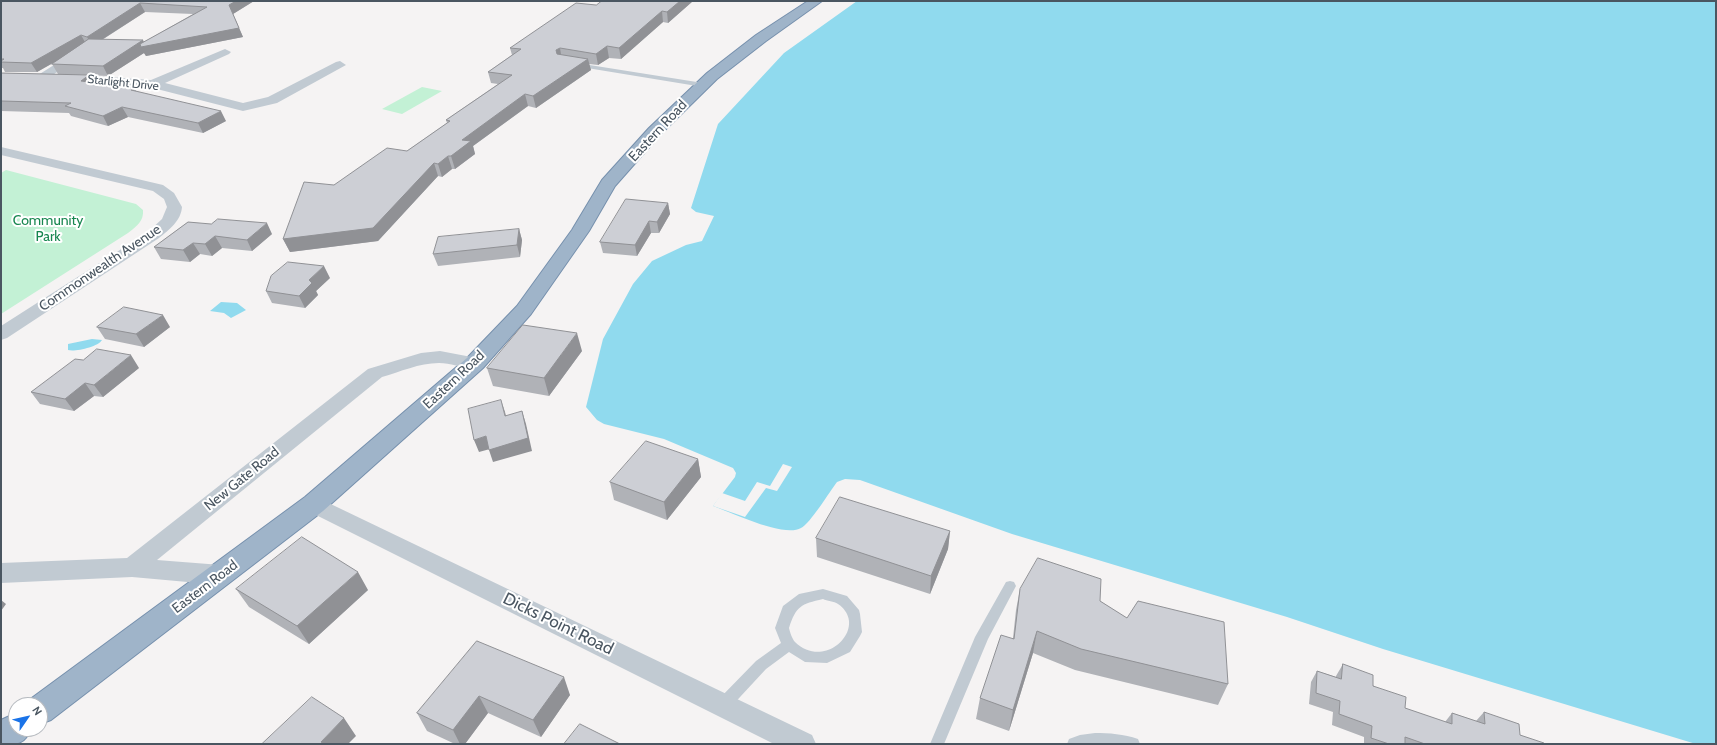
<!DOCTYPE html>
<style>
body{margin:0}
#map{position:relative;width:1717px;height:745px;overflow:hidden;background:#f5f3f3;font-family:Cabin,sans-serif}
canvas{display:block}
.frame{position:absolute;inset:0;border:2px solid #4a5661;pointer-events:none}
.north{position:absolute;left:8px;top:697px;width:40px;height:40px;box-sizing:border-box;background:#fff;border:1px solid #b7bbc0;border-radius:50%;rotate:56deg;font-size:11px;font-weight:700;line-height:16px;text-align:center;color:#4a5661}
.north::after{content:'';display:block;margin:auto;width:14px;height:18px;background:#1a73e8;clip-path:polygon(50% 0,100% 100%,50% 72%,0 100%)}
</style>
<div id="map">
<canvas width="1717" height="745"></canvas>
<div class="frame"></div>
<div class="north">N</div>
</div>
<script>
const c = document.querySelector('canvas').getContext('2d');
c.lineJoin = 'round';
function fillPath(path, color) { c.fillStyle = color; c.fill(path, 'evenodd'); }
function stroke(path, color, width, dash) { c.strokeStyle = color; c.lineWidth = width; c.lineCap = dash ? 'butt' : 'round'; c.setLineDash(dash || []); c.stroke(path); }
function write(font, color, halo, rows, align = 'center') {
  c.font = font + ' Cabin,sans-serif'; c.lineWidth = 4; c.setLineDash([]); c.textBaseline = 'middle'; c.strokeStyle = halo; c.fillStyle = color; for (const [text, x, y, turn = 0] of rows) {
    c.save(); c.translate(x, y); c.rotate((+turn || 0) * Math.PI / 180); c.textAlign = isNaN(turn) ? turn : align; if (halo) c.strokeText(text, 0, 0); c.fillText(text, 0, 0); c.restore();
  }
}
const green = new Path2D(`
 M 422,87 L 442,91 L 402,114 L 382,109 Z
 M 6,170 L 136,204 L 143,210 C 144,221 137,226 128,233 L 1,314 L 1,173 Z`);
const water = new Path2D(`
 M 857,1 L 1716,1 L 1716,744 L 1696,744 L 1383,649 L 1287,617 L 1012,534 L 860,480 L 845,479 L 837,482 C 830,491 810,524 801,528 C 784,538 733,513 713,506 L 735,477 L 736,473 L 733,468 L 664,439 L 604,424 L 597,420 L 586,407 L 603,339 L 633,284 L 652,261 L 686,245 L 702,241 L 714,216 L 696,212 L 691,208 L 718,124 L 784,53 Z
 M 221,302 L 237,303 L 246,310 L 231,318 L 224,313 L 210,311 Z
 M 92,339 L 102,340 C 98,347 75,352 68,350 L 68,344 Z`);
const pier = new Path2D(`
 M 783,464 L 792,467 L 777,491 L 766,488 L 745,517 L 713,506 L 722,493 L 745,501 L 757,482 L 770,486 Z`);
const service = new Path2D(`
 M 577,63 L 703,83 L 706,85 L 703,87 L 575,66 L 574,65 Z
 M 1010,581 L 1014,582 L 1016,586 L 988,639 L 944,744 L 930,744 L 975,637 L 1006,582 Z
 M 823,589 L 847,596 L 859,610 L 860,614 L 862,632 L 860,636 L 850,652 L 827,663 L 805,662 L 789,652 L 766,669 L 728,710 L 723,711 L 718,710 L 716,705 L 718,700 L 756,661 L 781,643 L 775,628 L 783,606 L 799,594 ZM 823,599 C 827,601 834,601 838,604 C 870,626 826,672 795,642 C 792,639 790,632 789,628 C 796,606 801,604 823,599 Z
 M 1095,733 C 1109,733 1124,734 1138,739 L 1140,744 L 1067,744 L 1069,739 L 1080,735 Z`);
const minor = new Path2D(`
 M 225,49 L 231,52 L 229,54 L 165,83 L 243,103 L 268,97 L 336,62 L 340,61 L 346,65 L 277,103 L 243,111 L 153,88 L 66,82 L 60,78 L 66,74 L 151,80 Z
 M 76,51 L 80,53 L 82,55 L 80,57 L 45,80 L 41,81 L 35,77 Z
 M 1,147 L 163,185 L 174,193 L 182,207 C 181,221 169,230 159,238 L 7,338 L 1,340 L 1,326 L 148,232 L 162,219 L 167,207 L 164,199 L 153,191 L 1,155 Z
 M 440,351 L 482,359 L 484,363 L 482,367 C 467,371 453,363 439,363 C 419,363 400,372 382,377 L 157,560 L 221,565 L 229,568 L 233,575 L 229,582 L 221,585 L 132,577 L 1,583 L 1,563 L 127,558 L 368,369 L 421,353 Z
 M 314,496 L 812,735 L 816,744 L 774,744 L 306,510 L 303,504 L 306,498 Z`);
const trunk = new Path2D(`
 M 808,1 L 822,1 L 766,41 L 717,79 L 661,134 L 615,186 L 589,231 L 531,314 L 483,368 L 323,511 L 51,720 L 40,724 L 40,705 L 27,705 L 29,700 L 305,497 L 467,358 L 517,306 L 572,230 L 602,180 L 649,128 L 707,73 L 756,35 Z
 M 16,713 L 16,729 L 31,729 C 24,745 18,744 1,744 L 1,720 Z`);
const wall = new Path2D(`
 M 1,1 L 254,1 L 233,14 L 243,37 L 146,56 L 144,53 L 108,76 L 58,74 L 52,64 L 55,62 L 37,72 L 5,72 L 3,68 L 1,68 ZM 145,12 L 193,14 L 144,42 L 102,40 Z
 M 693,1 L 668,23 L 663,22 L 621,59 L 609,58 L 598,65 L 589,64 L 591,70 L 536,108 L 528,106 L 473,146 L 475,154 L 455,169 L 452,169 L 442,177 L 438,176 L 378,241 L 290,252 L 283,239 L 334,185 L 407,151 L 447,123 L 446,120 L 498,84 L 491,83 L 488,72 L 512,55 L 510,48 L 596,5 Z
 M 1,73 L 89,75 L 93,82 L 135,88 L 136,91 L 226,121 L 203,133 L 128,117 L 108,126 L 71,116 L 69,113 L 1,111 Z
 M 668,203 L 670,214 L 659,233 L 651,233 L 637,256 L 603,253 L 600,242 Z
 M 188,222 L 272,234 L 252,251 L 222,248 L 212,256 L 200,254 L 190,262 L 161,259 L 154,247 Z
 M 519,229 L 522,240 L 520,257 L 438,266 L 433,254 Z
 M 330,278 L 316,291 L 318,295 L 305,308 L 272,303 L 266,291 Z
 M 97,327 L 170,327 L 144,347 L 105,339 Z
 M 582,351 L 549,396 L 493,386 L 487,368 Z
 M 139,368 L 103,397 L 94,396 L 74,411 L 40,404 L 31,392 Z
 M 698,459 L 701,477 L 667,520 L 614,500 L 610,482 Z
 M 950,531 L 948,549 L 930,594 L 817,557 L 816,538 Z
 M 236,589 L 368,590 L 309,644 L 249,607 Z
 M 1020,589 L 1100,601 L 1228,684 L 1218,705 L 1075,670 L 1033,653 L 1009,731 L 976,719 L 980,698 L 1013,638 L 1016,610 Z
 M 477,641 L 570,695 L 541,737 L 488,713 L 465,744 L 455,744 L 427,731 L 417,713 Z
 M 1343,664 L 1405,708 L 1445,722 L 1452,713 L 1476,721 L 1484,712 L 1520,735 L 1544,744 L 1364,744 L 1364,737 L 1332,725 L 1333,712 L 1309,704 L 1311,682 L 1317,671 L 1336,677 L 1336,676 Z`);
const shadedWall = new Path2D(`
 M 236,1 L 254,1 L 233,14 L 243,37 L 146,56 L 144,53 L 108,76 L 103,66 L 143,40 L 146,46 Z
 M 680,1 L 693,1 L 668,23 L 667,12 Z
 M 140,3 L 145,12 L 92,46 L 87,37 Z
 M 662,11 L 663,22 L 621,59 L 619,48 Z
 M 81,35 L 86,44 L 37,72 L 31,63 Z
 M 607,46 L 609,58 L 598,65 L 596,54 Z
 M 560,48 L 562,60 L 558,62 L 556,50 Z
 M 588,59 L 591,70 L 536,108 L 533,96 Z
 M 89,75 L 94,85 L 81,81 Z
 M 525,94 L 528,106 L 473,146 L 475,154 L 455,169 L 451,156 L 462,140 Z
 M 122,107 L 128,117 L 108,126 L 103,116 Z
 M 221,111 L 226,121 L 203,133 L 198,123 Z
 M 448,156 L 452,169 L 442,177 L 438,164 Z
 M 434,163 L 438,176 L 378,241 L 290,252 L 283,239 Z
 M 668,203 L 670,214 L 659,233 L 657,222 Z
 M 649,221 L 651,233 L 637,256 L 635,245 Z
 M 267,223 L 272,234 L 252,251 L 247,240 Z
 M 519,229 L 522,240 L 520,257 L 517,245 Z
 M 215,236 L 222,248 L 212,256 L 205,244 Z
 M 193,243 L 200,254 L 190,262 L 183,250 Z
 M 324,266 L 330,278 L 316,291 L 318,295 L 305,308 L 299,296 L 309,280 Z
 M 163,315 L 170,327 L 144,347 L 136,334 Z
 M 577,333 L 582,351 L 549,396 L 544,378 Z
 M 131,355 L 139,368 L 103,397 L 94,385 Z
 M 85,383 L 94,396 L 74,411 L 65,399 Z
 M 501,400 L 505,412 L 509,428 L 505,416 Z
 M 522,411 L 526,424 L 532,451 L 493,462 L 489,450 Z
 M 486,436 L 490,449 L 479,452 L 474,440 Z
 M 698,459 L 701,477 L 667,520 L 664,502 Z
 M 950,531 L 948,549 L 930,594 L 931,576 Z
 M 358,572 L 368,590 L 309,644 L 297,626 Z
 M 1,600 L 6,604 L 1,611 Z
 M 1037,631 L 1033,653 L 1009,731 L 1013,710 Z
 M 564,677 L 570,695 L 541,737 L 533,720 Z
 M 479,696 L 488,713 L 465,744 L 460,744 L 453,730 Z
 M 344,718 L 356,736 L 348,744 L 322,744 L 321,742 Z`);
const building = new Path2D(`
 M 1,1 L 236,1 L 229,5 L 239,28 L 141,47 L 140,44 L 207,7 L 140,3 L 87,37 L 81,35 L 31,63 L 1,62 L 1,61 L 4,59 L 1,59 Z
 M 602,1 L 680,1 L 667,12 L 662,11 L 619,48 L 607,46 L 596,54 L 560,48 L 556,50 L 557,54 L 588,59 L 533,96 L 525,94 L 462,140 L 471,141 L 451,156 L 448,156 L 438,164 L 434,163 L 373,228 L 283,239 L 304,182 L 334,185 L 387,148 L 407,151 L 450,121 L 446,120 L 512,75 L 488,72 L 521,49 L 510,48 L 576,3 L 596,5 Z
 M 89,39 L 143,40 L 103,66 L 52,64 Z
 M 1,73 L 89,75 L 81,81 L 135,88 L 131,90 L 221,111 L 198,123 L 122,107 L 103,116 L 65,106 L 71,103 L 1,101 Z
 M 626,199 L 668,203 L 657,222 L 649,221 L 635,245 L 600,242 Z
 M 218,219 L 267,223 L 247,240 L 215,236 L 205,244 L 193,243 L 183,250 L 154,247 L 188,222 L 211,224 Z
 M 519,229 L 517,245 L 433,254 L 438,237 Z
 M 288,262 L 324,266 L 309,280 L 312,283 L 299,296 L 266,291 L 271,276 Z
 M 124,307 L 163,315 L 136,334 L 97,327 Z
 M 523,325 L 577,333 L 544,378 L 487,368 Z
 M 97,349 L 131,355 L 94,385 L 85,383 L 65,399 L 31,392 L 75,359 L 83,360 Z
 M 501,400 L 505,416 L 522,411 L 528,438 L 489,450 L 486,436 L 474,440 L 468,409 Z
 M 646,441 L 698,459 L 664,502 L 610,482 Z
 M 840,497 L 950,531 L 931,576 L 816,538 Z
 M 302,537 L 358,572 L 297,626 L 236,589 Z
 M 1038,558 L 1101,579 L 1100,601 L 1127,618 L 1138,601 L 1224,622 L 1228,684 L 1081,649 L 1037,631 L 1013,710 L 980,698 L 1001,635 L 1014,639 L 1020,589 Z
 M 477,641 L 564,677 L 533,720 L 479,696 L 453,730 L 417,713 Z
 M 1343,664 L 1373,675 L 1373,686 L 1406,697 L 1405,708 L 1452,724 L 1452,713 L 1485,724 L 1484,712 L 1519,724 L 1520,735 L 1544,743 L 1544,744 L 1425,744 L 1405,737 L 1405,744 L 1389,744 L 1371,738 L 1372,726 L 1339,714 L 1340,701 L 1316,693 L 1317,671 L 1341,679 Z
 M 312,697 L 344,718 L 321,742 L 324,744 L 262,744 Z
 M 580,724 L 620,744 L 564,744 Z`);
const farStreetnames = [
 ["Starlight Drive",123,83,6]
];
const streetNames = [
 ["Eastern Road",658,131,-47],
 ["Commonwealth Avenue",100,268,-34],
 ["Eastern Road",454,380,-43],
 ["New Gate Road",242,479,-39],
 ["Eastern Road",205,587,-37]
];
const parkNames = [
 ["Community",48,221],
 ["Park",48,237]
];
const nearStreetnames = [
 ["Dicks Point Road",558,624,26]
];
fillPath(green, '#c3f1d5');
fillPath(water, '#90daee');
fillPath(pier, '#f5f3f3');
stroke(trunk, '#7690ad', 2);
fillPath(service, '#c1cad2');
fillPath(minor, '#c1cad2');
fillPath(trunk, '#9fb4c9');
fillPath(wall, '#b0b2b7');
fillPath(shadedWall, '#909195');
fillPath(building, '#cdcfd5');
stroke(building, '#909195', 1);
write('12px', '#4a5661', '#fff', farStreetnames);
write('14px', '#4a5661', '#fff', streetNames);
write('14px', '#17864f', '#fff', parkNames);
write('17px', '#4a5661', '#fff', nearStreetnames);
</script>
